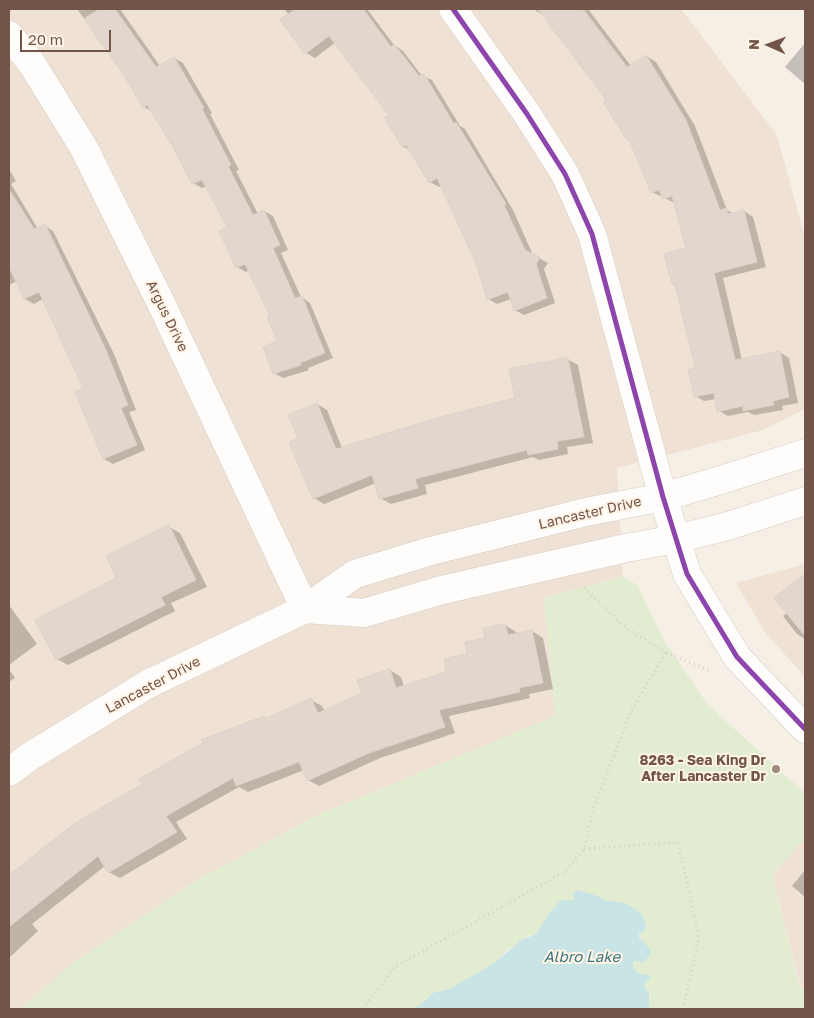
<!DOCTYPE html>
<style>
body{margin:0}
#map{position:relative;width:814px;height:1018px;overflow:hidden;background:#f6efe6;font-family:"Golos Text",sans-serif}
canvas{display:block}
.frame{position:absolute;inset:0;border:10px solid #725548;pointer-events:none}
.north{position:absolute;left:744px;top:20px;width:50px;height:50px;-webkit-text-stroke:4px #fff4e6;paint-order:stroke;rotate:272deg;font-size:14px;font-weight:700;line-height:20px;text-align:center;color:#725548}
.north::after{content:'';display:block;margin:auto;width:18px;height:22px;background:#725548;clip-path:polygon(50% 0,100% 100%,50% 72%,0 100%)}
.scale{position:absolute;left:20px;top:30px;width:91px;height:22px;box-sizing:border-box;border:2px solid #725548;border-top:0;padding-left:6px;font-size:15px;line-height:18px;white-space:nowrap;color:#725548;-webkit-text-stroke:4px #fff4e6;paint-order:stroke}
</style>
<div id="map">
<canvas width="814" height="1018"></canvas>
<div class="frame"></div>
<div class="north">N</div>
<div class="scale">20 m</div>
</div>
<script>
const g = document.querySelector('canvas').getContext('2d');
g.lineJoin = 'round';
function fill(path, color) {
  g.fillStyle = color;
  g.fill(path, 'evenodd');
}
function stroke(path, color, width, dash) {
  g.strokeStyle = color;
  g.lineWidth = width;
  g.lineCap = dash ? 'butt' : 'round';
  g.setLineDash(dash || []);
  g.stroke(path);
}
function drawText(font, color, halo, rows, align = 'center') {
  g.font = font + ' "Golos Text",sans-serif';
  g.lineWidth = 4;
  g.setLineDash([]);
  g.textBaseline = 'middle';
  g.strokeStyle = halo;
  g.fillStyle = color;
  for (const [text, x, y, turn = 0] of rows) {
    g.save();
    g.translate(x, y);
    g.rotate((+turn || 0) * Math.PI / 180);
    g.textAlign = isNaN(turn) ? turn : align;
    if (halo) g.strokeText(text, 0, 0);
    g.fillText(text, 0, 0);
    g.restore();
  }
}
fill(new Path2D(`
 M9,9h672l96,126 28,103v171l-42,21 -146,38 6,108 -79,22 12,118 -238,99 -126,68 -119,80 -52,46h-12z
 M805,564v113l-41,-46 -28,-48z
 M805,838v155l-5,-8 -28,-109z`), '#efe1d3');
fill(new Path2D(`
 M623,576l15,10 27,56 43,63 97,88v45l-33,38 27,109 6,8v16h-155l-1,-4 1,-9 -6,-10 6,-10 -12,-3 -5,-6v-6l7,1 2,-22 -3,-6 6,-4 -20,-27 -20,-3 -10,-5 -9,-1 -6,-4 -5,10h-13l-26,34 -8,2 -21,14 -10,11 -18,11 -28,16 -11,2 -13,7 -6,7 -8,5h-392l52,-46 119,-80 126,-68 237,-99 -11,-118z`), '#e2ecd1');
fill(new Path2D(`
 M577,890l18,5 10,5 20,3 9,5 8,6 4,12 -1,4 -6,4v3l11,12v6l-6,7 -11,-1v6l5,6 13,3 -7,10 5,8v11l1,4h-237l8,-5 12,-11 18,-5 28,-16 18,-11 24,-21 15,-6 12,-19 12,-14 2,-1h13l-2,-5z`), '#c8e4e5');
fill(new Path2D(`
 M77,9h43l40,57 14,-8 9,5 29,50 -2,1 29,56 -3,1 22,43 6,-3 9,5 15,34 -7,3 20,44 9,6 23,55 -25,10 1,2 -26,8 -9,-5 4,-31 -6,-25 -23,-47 -3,2 -9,-5 -8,-40 -22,-41 -5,2 -9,-5 -40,-71 -9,-5 -18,-31z
 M284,9h83l27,36 9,6 19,25 10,4 28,46 5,3 48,81 20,45 15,8 -4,6 11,34 -31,12 -9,-5 -4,-11 -14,5 -9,-5 -11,-37 -36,-77 -2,2 -9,-5 -19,-31 -8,-5 -13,-31 -54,-73 -21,16 -9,-5 -17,-38z
 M533,9h55l43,57 15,-10 10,6 39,64 32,84 7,4 10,-3 9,6 13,50 -43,11 19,82 37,-8 10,6 9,45 -16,3 1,4 -29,5 -6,-3 -20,4 -9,-5 -3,-12 -12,2 -9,-5 1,-27 -19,-83 -4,-2 14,-35 -12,-46 -23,-11 -20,-50 -4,-3 -20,-38 -65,-86z
 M805,43v41l-20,-17z
 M9,169l7,12 -5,3 27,45 7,-3 8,5 61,123 22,56 -7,2 16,38 -32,14 -9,-5 -28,-67 9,-3 -42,-90 -9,5 -9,-5 -8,-18 -8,4z
 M567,359l11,6 15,78 -26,4 1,7 -29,6 -6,-3 -108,28 2,9 -36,10 -11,-6 -4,-15 -52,21 -10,-6 -15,-59 18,-35 10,6 15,38 175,-50z
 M169,527l11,6 27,54 -36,16 4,8 -107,54 -11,-6 60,-81z
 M805,575v64l-8,-5 -14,-18 4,-3 -11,-14z
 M9,605l28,39 -28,21z
 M505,625l11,7v3l16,-4 11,7 10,51 -24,5 1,4 -81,18 6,17 -75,25 -61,28 -11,-6 -4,-10 -56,22 -9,-5 -63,35 11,17 -67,39 -11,-6 -4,-6 -73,58 6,7 -29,27v-81l66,-52 188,-108 4,2 44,-19 11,6 3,6 38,-18 27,-24 11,7 3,10 44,-14 38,-35z
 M9,669l6,9 -6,4z
 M805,870v27l-13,-11z`), '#0003');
const building = new Path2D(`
 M100,9h15l41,58 18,-10 30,51 -2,1 29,56 -3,1 25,49 11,-5 16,35 -7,3 22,50 7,-2 23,57 -25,10 1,2 -28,9 -10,-27 14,-6 -10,-24 3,-1 -25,-52 -9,4 -17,-37 8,-4 -25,-47 -10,4 -15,-29h1l-31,-50 -4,3 -18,-31 -41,-58z
 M296,9h69l-1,1 27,37 3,-3 25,32 5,-2 30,50 2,-2 50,82 -2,1 21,45 15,7 -4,7 11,34 -33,13 -6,-19 -21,8 -11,-37 -39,-85 -8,5 -23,-38 -4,2 -18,-30 5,-2 -60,-79 -24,18 -25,-34z
 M538,9h45l44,58 19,-12 40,65 34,90 7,-2 1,6 16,-4 13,52 -43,11 21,87 45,-9 9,46 -16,4 1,4 -31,6v-5l-26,6 -3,-19 -20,4 -6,-27 7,-2 -20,-84h-3l-8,-30 22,-6 -14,-52 -9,3 -4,-9 -8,3 -22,-54 -2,1 -24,-38 3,-2z
 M9,189l25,40 11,-5 60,124 23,57 -7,3 16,37 -34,14 -28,-67 8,-4 -44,-96 -15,7 -15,-32z
 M568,358l16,79 -27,4 1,8 -30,6 -1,-5 -112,29 3,9 -39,11 -7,-24 -59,24 -24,-57 9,-4 -10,-23 29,-12 19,46 104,-32 75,-19 -6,-29z
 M169,525l27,55 -35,17 4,8 -109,55 -21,-40 81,-42 -10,-22z
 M805,574v62l-31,-38z
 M505,624l3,11 24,-5 11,53 -24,5 1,4 -81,18 6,17 -76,26 -62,28 -8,-19 -63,24 -3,-8 -67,38 11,16 -69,41 -10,-17 -89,71v-52l65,-51 68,-40 -3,-5 64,-36 -2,-3 63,-24 1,3 46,-21 7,15 44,-20 -5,-13 33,-11 6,19 50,-16 -2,-13 23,-5 -2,-12 20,-4 -2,-9z`);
fill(building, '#e2d7ce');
stroke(building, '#ded2c9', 1);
const street = new Path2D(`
 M9,35l23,29 52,84 76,153 145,308
 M305,609l59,4 78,-23 184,-42 50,-9
 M9,772l20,-15 119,-73 157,-75 50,-35 76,-23 155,-39 77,-15 -71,-263 -27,-60 -38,-60 -74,-105`);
const secondary = new Path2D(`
 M805,453l-84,27 -58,17 24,77 50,83 68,72
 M676,539l52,-13 77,-25`);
stroke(street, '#d7ccc5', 29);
stroke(secondary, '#d6cbc3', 29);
stroke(new Path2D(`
 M584,588l43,41 39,23 44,19
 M584,849l94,-7 21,96 -16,71
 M363,1009l31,-42 172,-96 18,-22 9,-40 38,-98 35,-59`), '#d9cfcb', 3, [1, 4]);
stroke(street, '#fefdfb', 28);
stroke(secondary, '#fefdfb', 28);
stroke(new Path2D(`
 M453,9l74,105 38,60 27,60 71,263 24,77 50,83 68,72`), '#8e44ad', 5);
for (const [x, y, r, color] of [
 [776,769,5,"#a08b7f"]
]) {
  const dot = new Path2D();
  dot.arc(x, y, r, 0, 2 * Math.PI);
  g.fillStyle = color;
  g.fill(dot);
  stroke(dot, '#fff4e6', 2);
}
drawText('14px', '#725548', '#fff4e6', [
 ["Argus Drive",167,316,64],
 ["Lancaster Drive",590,513,-13],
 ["Lancaster Drive",153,685,-28]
]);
drawText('bold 14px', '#725548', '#fff4e6', [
 ["8263 - Sea King Dr",766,761],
 ["After Lancaster Dr",766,777]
], 'right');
drawText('italic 15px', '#3f777f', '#fff4e6', [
 ["Albro Lake",582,957]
]);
</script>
